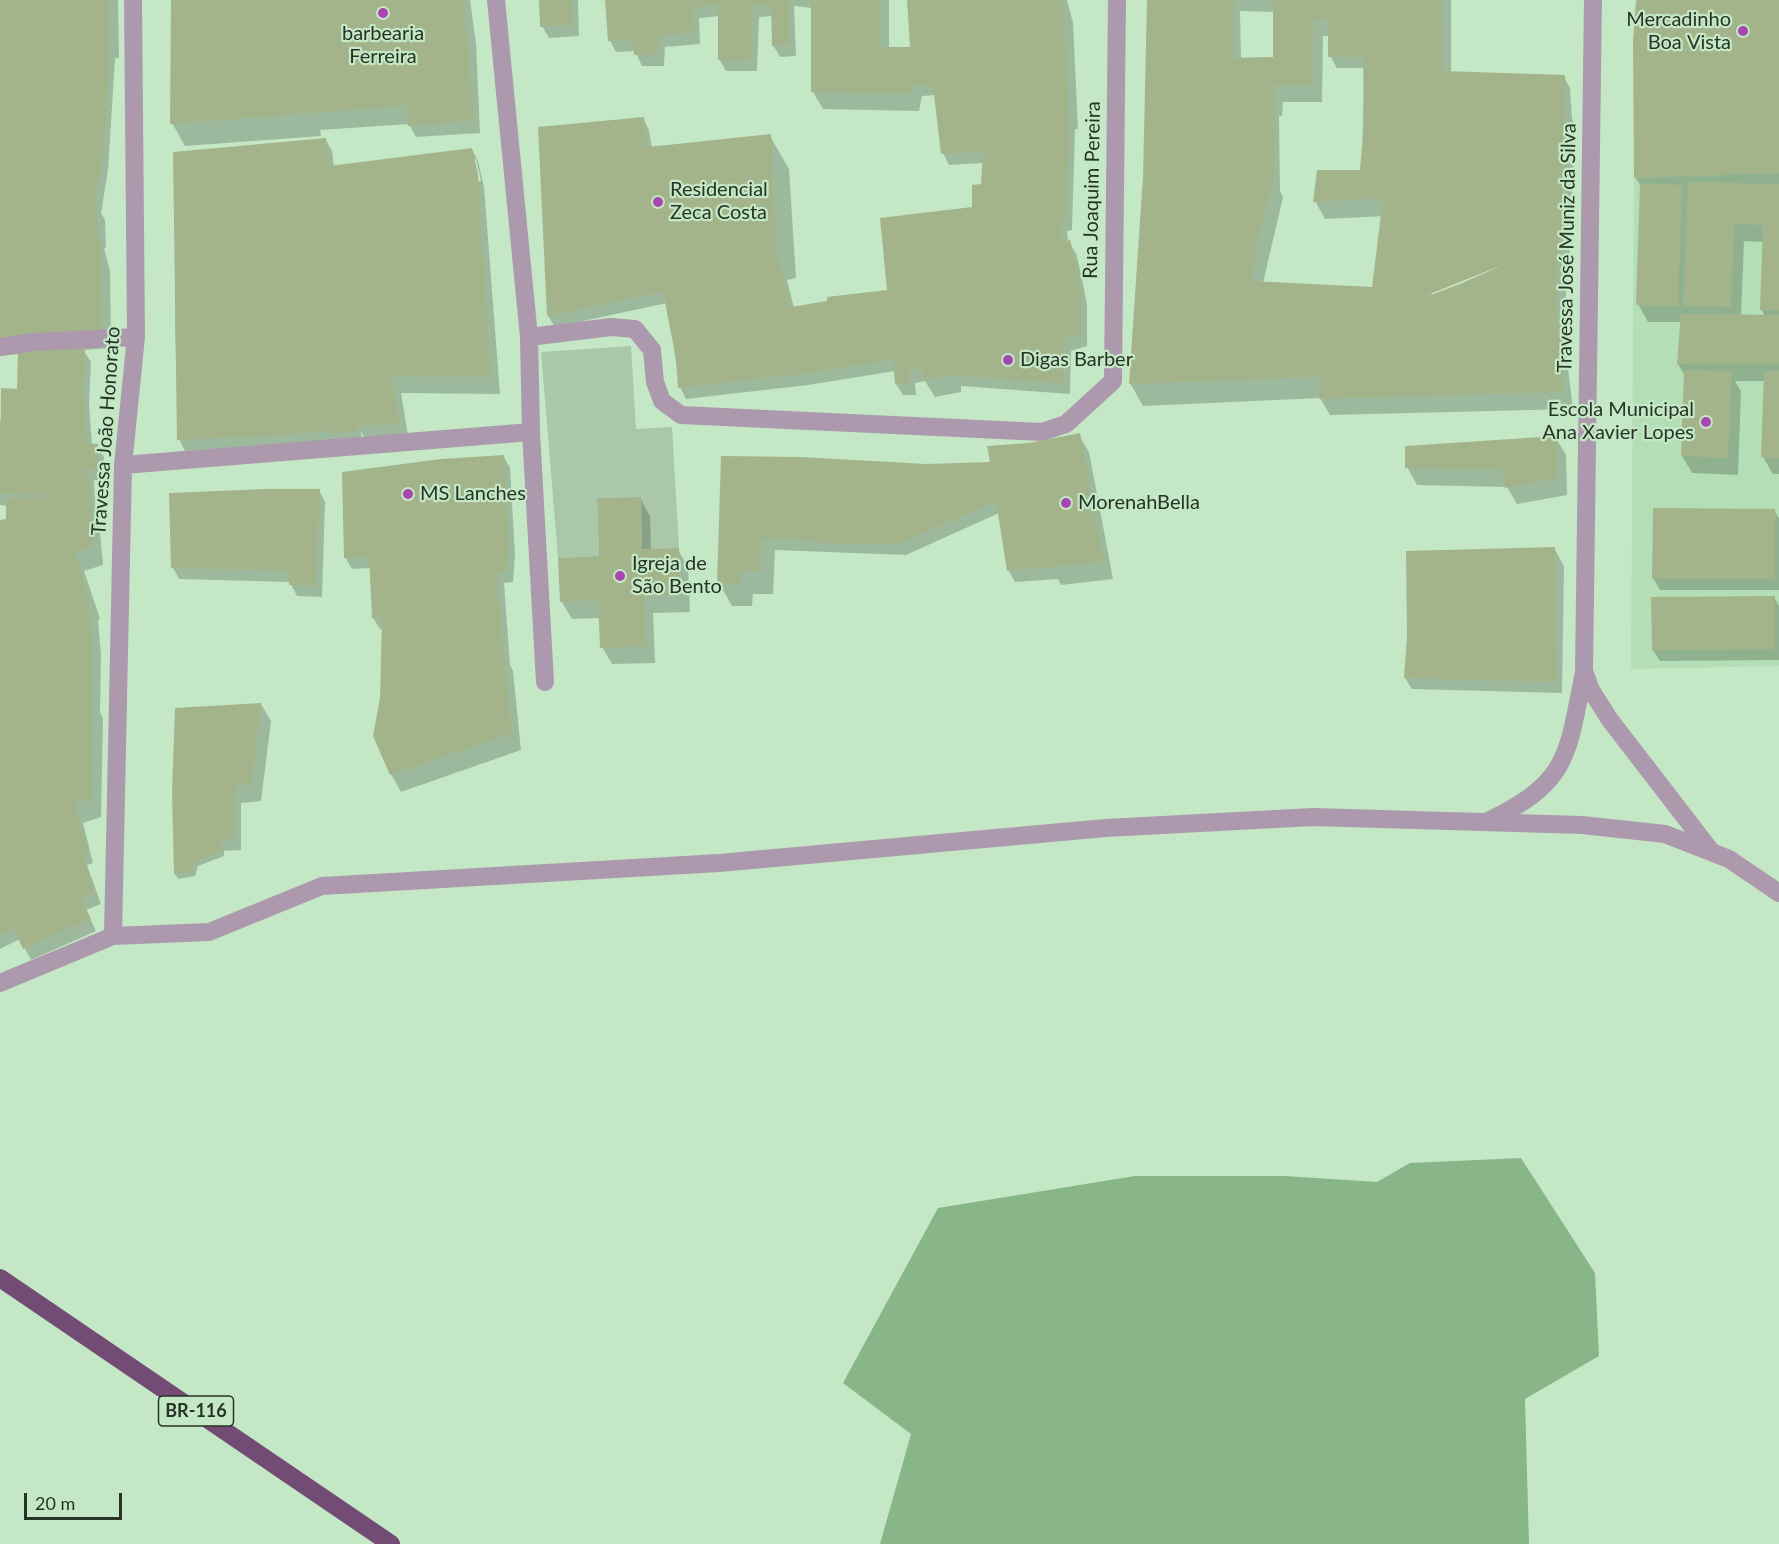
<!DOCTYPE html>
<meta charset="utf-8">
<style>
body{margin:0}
#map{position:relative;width:1779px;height:1544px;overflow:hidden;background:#c4e8c5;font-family:Lato,sans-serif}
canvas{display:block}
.scale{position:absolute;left:24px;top:1493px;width:98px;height:27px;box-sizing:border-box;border:3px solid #263426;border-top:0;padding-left:8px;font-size:18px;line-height:21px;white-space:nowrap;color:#263426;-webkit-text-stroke:4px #c4e8c5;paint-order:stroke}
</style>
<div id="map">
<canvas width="1779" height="1544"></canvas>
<div class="scale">20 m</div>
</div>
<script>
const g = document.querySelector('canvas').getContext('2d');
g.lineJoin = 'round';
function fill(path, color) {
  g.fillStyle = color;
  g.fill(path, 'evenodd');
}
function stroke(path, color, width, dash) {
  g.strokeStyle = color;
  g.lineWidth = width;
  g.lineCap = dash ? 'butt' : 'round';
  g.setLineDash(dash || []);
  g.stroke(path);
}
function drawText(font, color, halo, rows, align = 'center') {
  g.font = font + ' Lato,sans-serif';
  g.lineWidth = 4.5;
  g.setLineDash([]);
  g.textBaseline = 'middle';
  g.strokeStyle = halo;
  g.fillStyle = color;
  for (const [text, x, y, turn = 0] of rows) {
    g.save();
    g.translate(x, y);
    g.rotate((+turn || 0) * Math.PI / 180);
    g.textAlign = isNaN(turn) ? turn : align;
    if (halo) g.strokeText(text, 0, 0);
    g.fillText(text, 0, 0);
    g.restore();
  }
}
fill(new Path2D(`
 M1779,173v493l-148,3 3,-491z`), '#b4deb5');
fill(new Path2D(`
 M631,346l5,83 36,-2 7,121 -37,1 -1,-52 -44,1 2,58 -41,2 -17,-206z`), '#aac7aa');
fill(new Path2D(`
 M1521,1158l74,115 4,83 -74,43 4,145h-649l31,-110 -68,-51 95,-175 197,-32h150l92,6 33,-19z`), '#88b689');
fill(new Path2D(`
 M0,0h118l1,58h-4l-7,112 -7,43 4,7 1,28h-2l6,23 1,77 -28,2 8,12 -2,42 3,41 5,1 7,11 -1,24 -9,-1 2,45 4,6 3,34 -19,6 16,48 -2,1 3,34 -1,58 3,6 -2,99 -18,6 10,40 -6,2 14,39 -15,6 10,21 -65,29 -11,-21 -20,10v-428h9l-2,-15 -7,-1v-85l18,-30 1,-36 -19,2z
 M173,0h297l6,44 4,89 -64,4 -7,-13 -89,6 1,6 -136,10 -13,-23z
 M541,0h37l1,36 -30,2 -7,-12z
 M607,0h282v48l24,7 -5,-55h159l6,23 5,106h-3l-3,101 -5,1 1,11 8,11 6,25 5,27v41l-16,5 -1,43 -109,-8v6l-26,5 -10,-16 -10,2 1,12h-13l-7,-11 -1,-13 -87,14 -122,14 -6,-12 -13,-84 -112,24 -7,-11v-32l95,-166 6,12 3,19 118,-13 19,33 7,109 -9,2 7,28 94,-16 85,-83 10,-24 1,-22 -35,2 -6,-12 -7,-58 -14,1 -3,15 -96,-2 -10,-17 -1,-84 -18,-2 2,50 -16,1 -7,-12v-29l-14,1 -2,54h-31l-7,-12 1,-43 -21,2 1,26 -35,3 -1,19h-22l-7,-15 -19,1 -6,-11z
 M1149,0h302v73l113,4 6,11 2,31 3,6 -4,91h-3l5,24 -6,21 -2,60h-3l11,88 -243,6 -10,-17 -177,8 -13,-23 14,-206zM1240,11l35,1v47h-34zM1323,36h7v20l7,12h27l-2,104 -47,29 10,18 60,-3 -12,72 -110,-5 20,-86 -3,-6 -1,-75h3l1,-14h39zM1498,267l1,2 -67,27 -1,-4z
 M1637,0h142v474h-6l-10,-17 2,-76h-30l6,10 -3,84 -46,-2 -10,-17 3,-80 -7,-12 4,-42h-34l-10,-18 4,-116 -6,-10zM1686,41l36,1v4l-36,-3zM1744,241l20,1 -3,67 4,7h-24z
 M326,140l6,11 2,16 138,-18 6,12 6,26 16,207 -99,-1 8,48 -42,2 -6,-12 1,13 -177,7 -6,-12 -4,-111 2,-145zM473,159h3l5,22 -3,1z
 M1079,435l10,17 24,127 -52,6 -3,-6 -43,3 -6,-11 -10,-58 -93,42 -131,-5 -2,44h-20l-1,12h-20l-13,-23 3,-125 204,7 66,-2 37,-18z
 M1556,438l10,17 1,40 -50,9 -10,-17 -90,-2 -10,-18z
 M504,457l6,11 5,87 -2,27 -9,1 6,82 3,6 8,79 -120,42 -10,-18 -10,-75 3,-70h-4l-7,-11 -2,-50 -19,1 -7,-12z
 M319,490l6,12 -3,95 -25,-1 -7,-14 -111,-3 -6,-11z
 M640,498l10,18 1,35 27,-1 10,17 2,45 -37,1 2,50 -43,1 -10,-17 -2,-29 -28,1 -10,-17 38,-44z
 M1774,510l5,8v72h-119l-7,-12z
 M1554,548l10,18 -2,127 -150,-4 -7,-11z
 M1774,597l5,9v54l-119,1 -7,-11v-51z
 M261,704l10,17 -10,80 -20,2v47l-17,1v5l-26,10 -3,10 -17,3 -3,-5 -1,-32z`), '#0003');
fill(new Path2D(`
 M0,0h109v73l-6,84 -8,44 6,51 1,79 -102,7z
 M171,0h293l10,121 -66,5 -2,-20 -236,18z
 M539,0h33l2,25 -34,2z
 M605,0h184l1,45 -18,1 -1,-41 -18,1 -2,54h-33v-55l-25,2 2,26 -36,3 -1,19h-24l-1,-15 -25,1z
 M811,0h69l-1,47h31l-3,-47h157l6,146 -4,34 1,39 -6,1 2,22 7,-2 7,25 4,28v42l-16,4 -1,45 -112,-9 -28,5 -1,-11 -14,2 1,13h-15l-2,-24 -92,14 -123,14 -2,-29 -13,-67 -116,24 -9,-189 106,-10 4,30 123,-13 5,112 15,61 36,-6v-4l60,-7 -7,-72 92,-11v-22l9,-1 2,-32 -42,2 -8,-68 -20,-1 -4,9 -98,-2z
 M1147,0h87l1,56 -12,2 50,-1v-57h169l1,71 122,4 1,58 -4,66 2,22 -6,22 -2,61 8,88 -245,7 1,-22 -191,7 14,-207zM1314,19h14v38h35l1,66 -4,47h-43l-4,32 70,-4 -11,89 -120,-6 4,-34 18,-69v-93h39zM1512,261l-52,23 -45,17v-1z
 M1636,0h143v173l-145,5 -1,-136zM1674,43h33l33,1v1z
 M326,138l3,28 143,-18 6,26 13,203 -99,-1 8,48 -44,2v6l-26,2v-4l-40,5 -113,5 -4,-288z
 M1688,182l91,2v127l-19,-1 3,-85 -29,-1 -3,83 -48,-1z
 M1640,184l42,1 -4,121 -42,-1z
 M1681,314l98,1v49h-102z
 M85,349l-2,43 4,51 11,1 -1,26 -8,-1 5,78 -19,5 13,44 4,39v164l-17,4 13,48 -6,2 14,39 -15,6 10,21 -68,30 -10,-21 -13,7v-415l6,-1v-21l74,-2 -80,-2 1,-106 16,1 1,-39z
 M1684,370l48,2 -4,86 -47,-2z
 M1764,371h15v87l-18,-1z
 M1080,433l24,129 -97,9 -11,-70 -97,43 -79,-1 -21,-4h-37l-1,32h-21v13l-23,-1 4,-127 80,1 125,7 64,-2 -3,-16 42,-3z
 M1557,436v42l-52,10 -3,-18 -97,-2v-22z
 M504,455l5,87 -2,29h-9v21l14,141 -122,42 -17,-39 7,-38 2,-81 -10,1 -3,-61 -25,1 -2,-86 99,-13z
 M266,489h54l-4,97 -27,-1v-14l-118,-3 -2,-75z
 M641,497l1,52 37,-1 2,47 -37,1 2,50 -46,2 -2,-48 -38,2 -2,-44 41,-2 -2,-58z
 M1653,508l122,1v70h-123z
 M1555,547l1,135 -152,-4 3,-41 -1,-86z
 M1775,596v53l-123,1 -1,-53z
 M261,703l-9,81 -17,3v52h-13v12l-26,10 -3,10 -19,3 -2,-83 3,-83z`), '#a4b48a');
stroke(new Path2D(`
 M496,0l33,337 2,95 14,250
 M1593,0l-9,671 7,19 19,30 101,131
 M529,337l82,-10 24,2 17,21 3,32 7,19 19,14 361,17 24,-8 47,-43 4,-381
 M0,347l32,-5 104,-5
 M123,465l408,-33
 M1486,822c84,-40 81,-66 98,-150
 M113,936l10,-471 13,-128 -3,-337
 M0,983l113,-47 96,-4 113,-46 397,-23 387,-35 207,-11 269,8 83,9 64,25 50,34`), '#ad99ad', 18);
stroke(new Path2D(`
 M0,1278l391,266`), '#734c75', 18);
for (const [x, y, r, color] of [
 [383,13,6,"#a746ae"],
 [1743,31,6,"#a746ae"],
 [658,202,6,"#a746ae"],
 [1008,360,6,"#a746ae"],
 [1706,422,6,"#a746ae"],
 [408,494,6,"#a746ae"],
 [1066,503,6,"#a746ae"],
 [620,576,6,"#a746ae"]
]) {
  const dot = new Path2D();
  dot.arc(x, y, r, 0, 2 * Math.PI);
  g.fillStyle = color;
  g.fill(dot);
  stroke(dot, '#c4e8c5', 2);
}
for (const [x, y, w] of [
 [196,1411,75]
]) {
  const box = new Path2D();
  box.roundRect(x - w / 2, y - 15, w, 30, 4.5);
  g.fillStyle = '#c4e8c5';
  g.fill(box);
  stroke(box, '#263426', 1.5);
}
drawText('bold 18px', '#263426', null, [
 ["BR-116",196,1411]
]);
drawText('20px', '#263426', '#c4e8c5', [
 ["Mercadinho",1731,20,"right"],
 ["Boa Vista",1731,43,"right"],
 ["barbearia",383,34,"center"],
 ["Ferreira",383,57,"center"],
 ["Residencial",670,190],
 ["Zeca Costa",670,213],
 ["Digas Barber",1020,360],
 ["Escola Municipal",1694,410,"right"],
 ["Ana Xavier Lopes",1694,433,"right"],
 ["MS Lanches",420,494],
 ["MorenahBella",1078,503],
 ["Igreja de",632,564],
 ["São Bento",632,587]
], 'left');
drawText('20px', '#263426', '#c4e8c5', [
 ["Rua Joaquim Pereira",1092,190,-89],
 ["Travessa José Muniz da Silva",1567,248,-89],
 ["Travessa João Honorato",106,431,-86]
]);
</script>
